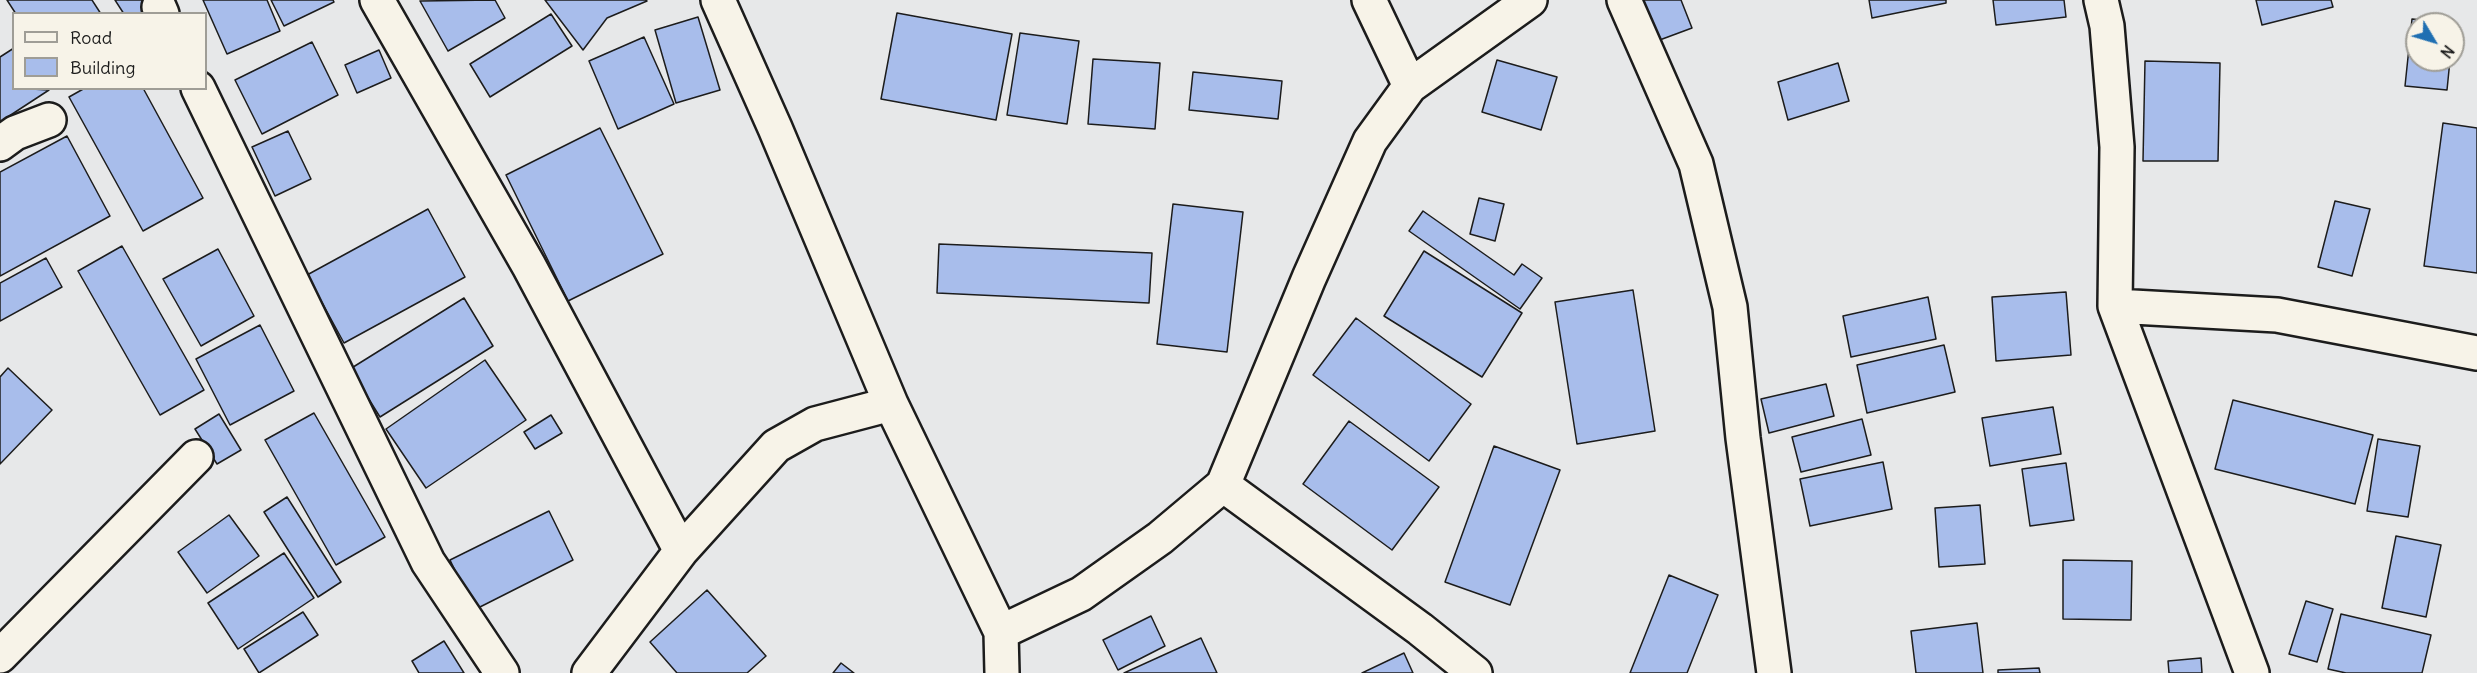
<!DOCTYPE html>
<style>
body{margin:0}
#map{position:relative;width:2477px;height:673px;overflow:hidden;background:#e7e8e9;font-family:Delius,sans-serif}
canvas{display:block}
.legend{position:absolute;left:12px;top:12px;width:195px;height:78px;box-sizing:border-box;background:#f7f3e8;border:2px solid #9f9d96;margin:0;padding:8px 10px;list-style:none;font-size:18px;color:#1c1c1c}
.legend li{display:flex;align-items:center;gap:12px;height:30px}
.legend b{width:30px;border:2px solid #9f9d96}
.north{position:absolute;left:2405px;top:12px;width:60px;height:60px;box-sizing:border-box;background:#f7f3e8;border:2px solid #9f9d96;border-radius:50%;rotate:128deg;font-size:16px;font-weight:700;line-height:24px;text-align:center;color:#1c1c1c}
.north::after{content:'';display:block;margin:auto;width:21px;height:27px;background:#1f6fb2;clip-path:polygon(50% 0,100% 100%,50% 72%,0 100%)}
</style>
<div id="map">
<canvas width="2477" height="673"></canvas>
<ul class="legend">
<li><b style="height:8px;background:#f7f3e8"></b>Road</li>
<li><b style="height:16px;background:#a8bdeb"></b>Building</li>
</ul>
<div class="north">N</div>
</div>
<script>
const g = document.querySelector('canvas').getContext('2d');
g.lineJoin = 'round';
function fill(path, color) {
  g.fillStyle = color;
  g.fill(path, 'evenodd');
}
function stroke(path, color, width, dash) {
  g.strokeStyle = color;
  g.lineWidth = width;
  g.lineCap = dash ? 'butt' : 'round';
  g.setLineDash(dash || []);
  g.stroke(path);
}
const building = new Path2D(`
 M7,0h85l9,14h-85z
 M115,0h45l-20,14h-16z
 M203,0h64l13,31 -53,23z
 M271,0h62l1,2 -50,24z
 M495,0l10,18 -57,33 -28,-50z
 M545,0h101l1,1 -40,17 -24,32z
 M1642,0h39l11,28 -35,13z
 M1869,0h77v3l-74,15z
 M1993,0h71l2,17 -70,8z
 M2256,0h75l2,7 -71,18z
 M897,13l115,21 -16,86 -115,-21z
 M551,14l21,32 -82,51 -20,-33z
 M698,17l22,73 -44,13 -21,-73z
 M2412,19l42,4 -1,10v-9h-36v36h33l-3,30 -42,-4z
 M1020,33l59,8 -12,83 -60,-9z
 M644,37l30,67 -56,25 -29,-68z
 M312,42l26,53 -76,39 -27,-54z
 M14,48v40l35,2 -49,32v-65z
 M379,50l12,28 -34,15 -12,-28z
 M1093,59l67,4 -5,66 -67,-5z
 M1497,60l60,17 -16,53 -59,-18z
 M2145,61l75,2 -2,98h-75z
 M1838,63l11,38 -61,19 -10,-38z
 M1193,72l89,9 -4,38 -89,-9z
 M85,88h58l60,110 -60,33 -74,-134z
 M2443,123l34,5v145l-53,-7z
 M600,128l63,126 -95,47 -62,-126z
 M288,131l23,48 -36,17 -23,-49z
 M67,136l43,80 -110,60v-104z
 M1479,198l25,6 -9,37 -25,-7z
 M2335,201l35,8 -18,67 -34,-9z
 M1173,204l70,8 -16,140 -70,-8z
 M428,209l37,68 -121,66 -37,-68z
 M1423,211l91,64 8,-11 20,14 -22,31 -111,-78z
 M939,244l213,9 -3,50 -212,-10z
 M122,246l82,144 -44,25 -82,-144z
 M218,249l36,67 -53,30 -38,-67z
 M1424,251l98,62 -40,64 -98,-61z
 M46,258l16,29 -62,34v-38z
 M1633,290l22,141 -78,13 -22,-142z
 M2066,292l5,63 -75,6 -4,-64z
 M1928,297l8,42 -85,18 -8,-41z
 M464,298l29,48 -113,71 -30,-48z
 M1356,318l115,86 -42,57 -116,-86z
 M260,325l34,66 -64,34 -34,-66z
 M1944,345l11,47 -88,21 -10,-48z
 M485,360l41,60 -100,68 -40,-59z
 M8,368l44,42 -52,54v-87z
 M1826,384l8,32 -65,17 -8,-34z
 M2233,400l140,35 -18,69 -140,-35z
 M2053,407l8,47 -71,12 -8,-48z
 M314,413l71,124 -49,28 -71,-125z
 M219,414l22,36 -24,14 -22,-35z
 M551,415l11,18 -27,16 -11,-17z
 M1862,419l9,36 -70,17 -9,-35z
 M1349,421l90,66 -47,63 -89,-66z
 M2378,439l42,7 -12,71 -41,-6z
 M1494,446l66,24 -50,135 -65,-23z
 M1883,462l9,47 -82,17 -10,-47z
 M2066,463l8,57 -44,6 -8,-57z
 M287,497l54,85 -23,15 -54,-85z
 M1980,505l5,59 -46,3 -4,-59z
 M549,511l24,49 -99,50 -24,-50z
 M229,515l30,41 -52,37 -29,-41z
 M2396,536l45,9 -15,72 -44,-9z
 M284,553l30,45 -76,51 -30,-46z
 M2063,560l69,1 -1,59 -68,-1z
 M1669,575l49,20 -31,78h-57z
 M707,590l59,66 -19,17h-70l-27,-31z
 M2306,601l27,8 -16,53 -28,-8z
 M303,612l15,23 -59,38 -15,-24z
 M2341,614l90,21 -9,38h-76l-18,-4z
 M1151,616l14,30 -47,24 -15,-30z
 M1977,623l6,50h-67l-5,-42z
 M1201,638l16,35h-93z
 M444,641l20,32h-45l-7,-12z
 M1404,653l9,20h-51z
 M2201,658l1,15h-33l-1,-12z
 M841,663l13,10h-21z
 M2039,668l1,5h-42v-3z`);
fill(building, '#a8bdeb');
stroke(building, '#1c1c1c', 1.5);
const minor = new Path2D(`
 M377,0l152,266 152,285
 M718,0l57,128 116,276 110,228 1,41
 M1369,0l41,86
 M1624,0l72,164 34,143 13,131 31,235
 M2101,0l6,26 10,121 -2,159 137,367
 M159,7l3,7
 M198,88l230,474 74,111
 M0,144l15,-11 34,-13
 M2115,306l162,9 200,38
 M1223,485l197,144 55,44
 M1001,632l80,-38 79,-56 63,-53 86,-207 61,-137 40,-55 120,-86
 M0,656l196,-199
 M589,673l92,-122 95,-105 39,-22 76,-20`);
stroke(minor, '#1c1c1c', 38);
stroke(minor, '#f7f3e8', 33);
</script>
